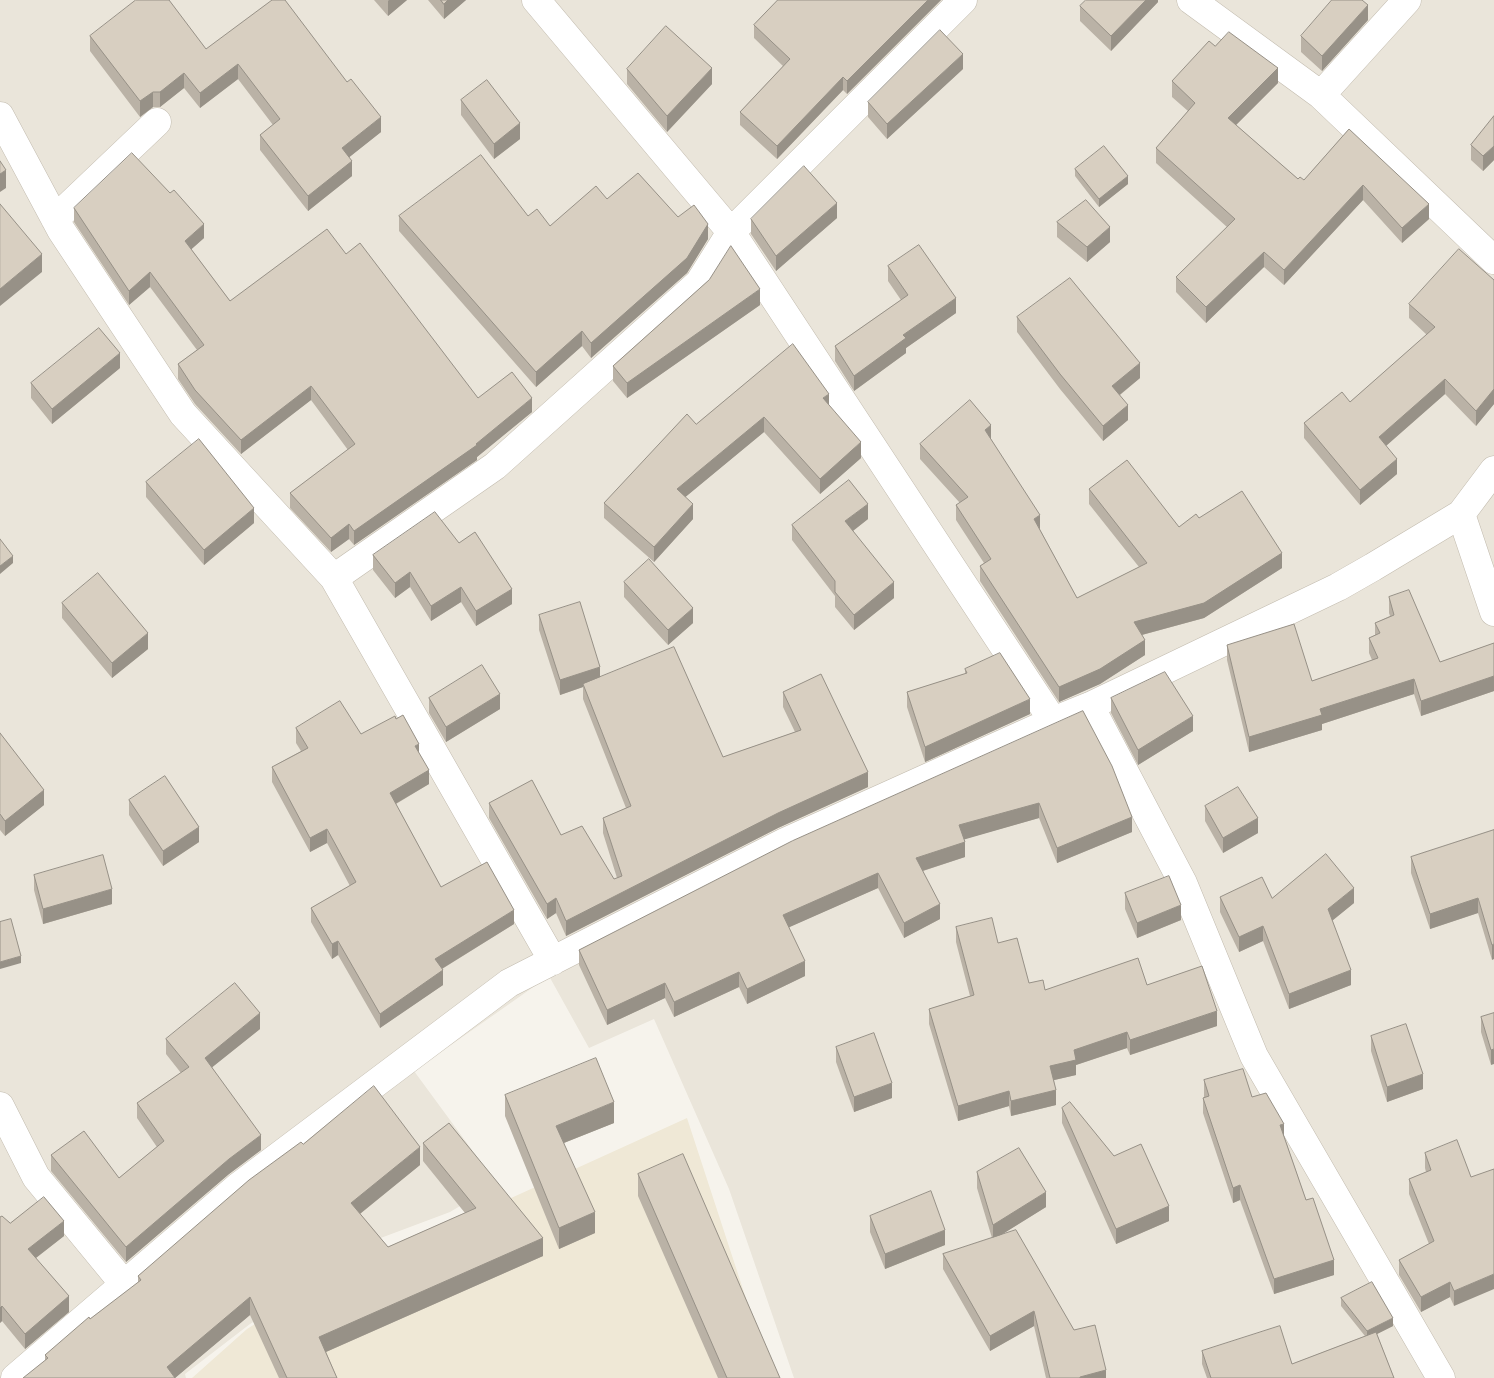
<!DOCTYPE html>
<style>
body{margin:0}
canvas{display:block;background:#f6f3ec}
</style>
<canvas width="1494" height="1378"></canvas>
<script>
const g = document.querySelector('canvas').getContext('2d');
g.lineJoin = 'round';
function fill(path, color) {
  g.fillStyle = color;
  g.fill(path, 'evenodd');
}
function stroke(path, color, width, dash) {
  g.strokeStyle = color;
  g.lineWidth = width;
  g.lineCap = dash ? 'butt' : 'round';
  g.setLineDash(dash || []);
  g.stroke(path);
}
fill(new Path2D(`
 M0,0h1494v1378h-700l-65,-189 -75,-170 -65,29 -40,-72 -135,95 83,113 -47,28 -72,27 -128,85 -65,50 1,4h-186z`), '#eae5da');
fill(new Path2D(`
 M687,1118l85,260h-580l55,-49 27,-17 92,-48z`), '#efe8d6');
const minor = new Path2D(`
 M536,0l195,232 322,489
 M1191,0l130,95 173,165
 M1321,95l86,-95
 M0,116l61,114 122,184 151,164
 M55,219l102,-97
 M1461,514l33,98
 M1090,706l93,177 71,173 187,322
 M553,961l-219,-383 161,-112 204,-183 32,-51 232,-232
 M0,1106l36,71 88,107
 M15,1378l224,-192 270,-203 276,-141 268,-121 37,-15 248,-119 35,-20 88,-53 33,-44`);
stroke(minor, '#c2bbae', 29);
stroke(minor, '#fff', 28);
fill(new Path2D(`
 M374,0h33l-19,16z
 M428,0h38l-22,19z
 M778,0h163l-94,94 -4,-4 -66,69 -37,-34v-13l43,-46 -29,-28v-13z
 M1158,0v2l-47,49 -31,-30v-15z
 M1368,20l-46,51 -21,-19v-16z
 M90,36l116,13 175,83 -32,25 3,19 -44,35 -48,-61v-15l13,-10 -35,-46 -38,29 -16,-20 -24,19h-7l-13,10 -50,-66z
 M1215,46l63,37 -42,42 62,54 6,1 45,-51 80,90 -27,24 -39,-43 -79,85 -20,-18 -58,56 -30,-31v-15l51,-50 -71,-64v-15l32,-37 -16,-14v-16z
 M627,69l85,15 -45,48 -40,-48z
 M963,69l-76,70 -19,-22v-15z
 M461,100l59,39 -26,20 -33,-44z
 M1494,116v44l-11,11 -12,-11v-15z
 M1075,169l53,15 -29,23 -24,-31z
 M607,199l71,18 30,22 -21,34 -96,85 -9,-12 -46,41 -137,-156v-15h129l22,10z
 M74,208l130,30 -13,11 39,52 116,-47 132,144 54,14 -55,45v3l-123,85 -5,-6 -18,13 -41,-44v-15l58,-43 -37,-50 -70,54 -46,-50 -17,-25v-15l19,-14 -47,-63 -21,18 -55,-83z
 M837,218l-61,53 -25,-37v-15z
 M1057,222l53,20 -23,20 -30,-25z
 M888,266l68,47 -50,35v5l-52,38 -19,-30v-15l66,-46 -13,-19z
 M709,280l51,25 -133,93 -14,-17v-15z
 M1494,280v124l-18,22 -31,-32 -59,52 11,28 -37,31 -56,-67v-15l46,-21 77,-67 -18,-17v-14z
 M1017,317l123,61 -20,17 8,25 -25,21 -43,-52 -43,-57z
 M120,368l-68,56 -21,-26v-15z
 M829,405l32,53 -41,36 -56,-62 -79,65 8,22 -39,43 -50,-44v-15l92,-79z
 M991,439l86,159 62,-31 -50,-63v-15l90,38 20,-9 83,50 -78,50 -62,17 3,20 -45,29 -41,18 -79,-121v-15l4,-3 -28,-43v-15l4,-2 -40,-44v-15z
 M146,482l108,41 -50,42 -58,-68z
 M868,519l-15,12 41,67 -40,32 -19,-23v-11l-43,-56v-15z
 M459,543l53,61 -36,22 -15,-24 -30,19 -21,-34 -15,11 -22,-28v-15z
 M624,582l69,41 -25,22 -44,-48z
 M1389,597l51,65 54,-19v48l-73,25 -7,-22 -92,30v6l-73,22 -22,-92v-15l85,36 60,-21 -3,-7v-15l6,-3v-12l15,-7 -1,-3z
 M62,603l86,46 -36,29 -50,-60z
 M539,615l61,62 123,80 72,-25 -12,-25v-15l85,95 -90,41 -212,108 -10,-23 -9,6 -58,-101v-15l72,32 53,44 3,-1 -14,-45v-15l23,-10 -43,-109v-12l-23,8 -21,-65z
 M965,669l65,45 -105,48 -18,-55v-15l58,-18z
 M429,698l71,11 -54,33 -17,-29z
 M1111,698l82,33 -55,34 -27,-52z
 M1083,711l49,121 -75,31 -18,-45 -75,21 1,18 -42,14 17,48 -36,19 -26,-50 -89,39 16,49 -58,28 -8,-17 -65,30 -9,-19 -58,27 -28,-60v-15z
 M296,728l65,6 58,19 10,31 -33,20 45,83 73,37 -72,45 1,16 -63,43 -42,-73 -6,4 -21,-37v-14l39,-22 -23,-43 -17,9 -38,-70v-15l29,-16 -5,-8z
 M0,733l44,72 -39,31 -5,-6z
 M129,800l70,42 -36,24 -34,-51z
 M1205,806l53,27 -35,20 -18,-32z
 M1494,830l-2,130 -14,-47 -48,16 -19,-56v-16z
 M34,875l78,29 -69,20 -9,-34z
 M1125,893l56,27 -44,18 -12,-29z
 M1220,897l52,1 82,5 -22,18 19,64 -62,24 -26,-68 -24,11 -19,-40z
 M956,927l42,16 31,40 16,7 102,-5 70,41 -87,29 -3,-7 -51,17v10l-22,5 2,25 -45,11 -2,-10 -51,15 -29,-97v-15l41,-13 -14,-54z
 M1494,1013l-3,52 -10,-33v-15z
 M260,1029l-48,38 49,83 -32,24 -103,88 -75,-91v-16l68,23 38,-31 -20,-29v-15l44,-30 -15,-19v-15z
 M1371,1036l52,53 -36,13 -16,-51z
 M836,1047l56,51 -38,14 -18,-50z
 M1204,1080l48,17 32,39 22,64 28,75 -60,19 -34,-94 -7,3 -30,-90v-15l1,-1z
 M505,1095l109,28 -50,20 31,90 -36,16 -54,-133z
 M1062,1108l52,48 55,65 -53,23 -54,-121z
 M423,1143l120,113 -217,96 11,26h-58l-29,-63 -75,63 -130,-17v-6l45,-36 48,-36v-7l165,-132 117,21 -60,49 28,33 77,-34 -42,-52z
 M1425,1153l46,24 -17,129 -4,-9 -29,15 -22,-37v-15l30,-16 -20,-50v-15l17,-7 -1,-4z
 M977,1172l69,35 -47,29 75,94 32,48h-60l-12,-52 -44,25 -47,-82v-15l49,-16 -15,-50z
 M638,1174l142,204h-62l-80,-182z
 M870,1216l75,29 -60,24 -15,-37z
 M10,1223l54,13 -28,22 33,54 -44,37 -23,-28 -2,2z
 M1341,1298l52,28 -16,8 17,44h-187l-5,-14v-13l90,13 73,-28 -24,-30z`), '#bab2a6');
fill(new Path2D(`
 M389,0h18l-19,16v-15z
 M448,0h18l-22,19v-15z
 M928,0h13l-94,94v-13z
 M1146,0h12v2l-47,49v-15z
 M1368,5v15l-46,51v-15z
 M963,54v15l-76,70v-15z
 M238,64v15l-38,29v-15z
 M712,68v16l-45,48v-16z
 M1278,68v15l-50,50v-15z
 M184,73v15l-24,19v-15z
 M843,77v13l-66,69v-13z
 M153,92v15l-13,10v-16z
 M381,117v15l-39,31v-15z
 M520,123v16l-26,20v-15z
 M1494,146v14l-11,11v-15z
 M352,161v15l-44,35v-15z
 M6,170v18l-6,4v-18z
 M1128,176v8l-29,23v-8z
 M1363,185v15l-79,85v-15z
 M837,203v15l-61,53v-15z
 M1429,204v15l-27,24v-15z
 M204,224v14l-19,17v-14z
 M708,224v15l-21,34 -96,85v-15z
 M1110,227v15l-23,20v-15z
 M1264,252v15l-58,56v-16z
 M42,254v18l-42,34v-17z
 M150,272v15l-21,18v-14z
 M760,289v16l-133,93v-15z
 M956,298v15l-50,35v5l-52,38v-15l49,-41z
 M582,331v15l-46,41v-15z
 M120,353v15l-68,56v-15z
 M1140,363v15l-28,23v-15z
 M1445,379v15l-66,58v-15z
 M311,386v14l-70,54v-14z
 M1494,389v15l-18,22v-15z
 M829,394v15l-6,-11z
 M532,398v14l-55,45v3l-123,85v-14l122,-87z
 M1128,405v15l-25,21v-15z
 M764,417v15l-87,72v-15z
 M991,425v15l-6,-10z
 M861,442v16l-41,36v-15z
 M1397,459v15l-37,31v-15z
 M693,504v15l-39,43v-15z
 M868,504v15l-23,18v-16z
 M254,508v15l-50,42v-15z
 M1040,515v15l-6,-11z
 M349,524v15l-18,13v-14z
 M1282,553v15l-78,50 -70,19v-15z
 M13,556v7l-13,11v-8z
 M410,572v15l-15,11v-15z
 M894,582v16l-40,32v-15z
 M461,587v15l-30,19v-15z
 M512,589v15l-36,22v-15z
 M693,608v15l-25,22v-15z
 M148,633v16l-36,29v-15z
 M1145,640v15l-45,29 -41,18v-15z
 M600,667v15l-17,2v3l-23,8v-15z
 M1494,676v15l-73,25v-15z
 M1414,679v15l-92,30v6l-73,22v-15l71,-28z
 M500,694v15l-54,33v-15z
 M1030,699v15l-105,48v-15z
 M1193,716v15l-55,34v-15z
 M419,744v14l-4,-12z
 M429,770v14l-39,23v-14z
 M868,772v15l-90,41 -212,108v-15l212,-108z
 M44,790v15l-39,31v-15z
 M1039,803v15l-80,23v-16z
 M1132,817v15l-75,31v-15z
 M1258,818v15l-35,20v-15z
 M199,827v15l-36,24v-15z
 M327,829v14l-17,9v-14z
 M965,842v15l-49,16v-15z
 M878,873v15l-95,42v-15z
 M1354,888v15l-26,21v-15z
 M112,889v15l-69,20v-15z
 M556,898v15l-9,6v-15z
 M1478,898v15l-48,16v-15z
 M940,904v15l-36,19v-15z
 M1181,905v15l-44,18v-15z
 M514,910v14l-79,49v-14z
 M1263,926v15l-24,11v-15z
 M338,941v14l-6,4v-15z
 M1494,944v15l-2,1v-15z
 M21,956v7l-21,6v-7z
 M805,961v15l-58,28v-15z
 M443,970v15l-63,43v-14z
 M1351,970v15l-62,24v-15z
 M739,972v15l-65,30v-15z
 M665,983v15l-58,27v-15z
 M1217,1011v15l-87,29v-15z
 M260,1013v16l-55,44v-15z
 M1127,1032v16l-51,17v10l-26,6v-15l24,-16z
 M1494,1049v15l-3,1v-15z
 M1423,1074v15l-36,13v-15z
 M892,1083v15l-38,14v-15z
 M1056,1090v15l-45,11v-15z
 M1009,1091v15l-51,15v-15z
 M614,1102v21l-58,23v-20z
 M1284,1124v15l-4,-14z
 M261,1135v15l-32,24 -103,88v-15l103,-88z
 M420,1147v18l-69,56v-18z
 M1240,1185v15l-7,3v-15z
 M1046,1192v15l-53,33v-15z
 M1169,1206v15l-53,23v-15z
 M595,1212v21l-36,16v-21z
 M64,1221v15l-36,28v-15z
 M945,1230v15l-60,24v-15z
 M543,1238v18l-224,99v-18z
 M1334,1260v15l-60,19v-15z
 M1494,1274v15l-40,17v-15z
 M1450,1282v15l-29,15v-15z
 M69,1296v16l-44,37v-15z
 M250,1297v18l-75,63 -8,-11z
 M2,1306v15l-2,2v-15z
 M1034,1311v15l-44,25v-15z
 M1393,1318v8l-26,13v-8z
 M1106,1370v8h-26v-1z`), '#979187');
const building = new Path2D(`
 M136,0h33l37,49 66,-49h13l62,82 4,-3 30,38 -39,31 10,13 -44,35 -48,-61 20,-16 -42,-55 -38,29 -16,-20 -24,19h-7l-13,9 -50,-65z
 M441,0h7l-4,4z
 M778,0h150l-81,81 -4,-4 -66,69 -37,-34 50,-53 -36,-34z
 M1086,0h60l-35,36 -31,-30z
 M1332,0h30l6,5 -46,51 -21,-20z
 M666,26l46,42 -45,48 -40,-47z
 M940,30l23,24 -76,70 -19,-22z
 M1229,32l49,36 -50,50 70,61 2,-2 4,3 45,-51 80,75 -27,24 -39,-43 -79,85 -20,-18 -58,55 -30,-30 59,-58 -79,-71 39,-45 -23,-22 37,-40 6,5z
 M487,80l33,43 -26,21 -33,-44z
 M1494,116v30l-11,10 -12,-11z
 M1104,146l24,30 -29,23 -24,-30z
 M132,153l38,40 4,-3 30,34 -19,17 45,60 97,-72 19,25 14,-11 118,155 34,-26 20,26 -56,46 1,1 -123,86 -5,-7 -18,14 -41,-45 65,-49 -44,-58 -70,54 -46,-50 -17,-26 26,-19 -54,-73 -21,19 -55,-83z
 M481,155l47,61 9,-7 13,17 46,-40 11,13 31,-26 40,44 16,-12 14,19 -21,34 -96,85 -9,-12 -46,41 -137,-156z
 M0,161l6,9 -6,4z
 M804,166l33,37 -61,53 -25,-37z
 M1086,200l24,27 -23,20 -30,-25z
 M0,204l42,50 -42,35z
 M919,245l37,53 -53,37 3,3 -52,38 -19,-30 73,-51 -20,-29z
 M731,246l29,43 -133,94 -14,-17 96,-86z
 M1459,249l35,31v109l-18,22 -31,-32 -66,58 18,22 -37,31 -56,-67 38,-31 8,10 85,-75 -26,-23z
 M1070,278l70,85 -28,23 16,19 -25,21 -43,-52 -43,-57z
 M99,328l21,25 -68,56 -21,-26z
 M793,344l36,50 -6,4 38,44 -41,37 -56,-62 -87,72 16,15 -39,43 -50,-44 83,-89 9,10z
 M970,400l21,25 -6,5 55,85 -6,4 43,79 70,-35 -58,-74 38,-29 52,67 17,-13 3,4 43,-27 40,62 -78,50 -70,19 11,18 -45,29 -41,18 -79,-121 11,-7 -35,-54 12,-8 -48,-53z
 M199,439l55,69 -50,42 -58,-68z
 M849,480l19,24 -23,17 49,61 -40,33 -19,-23v-11l-43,-56z
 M435,512l24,31 16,-11 37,57 -36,22 -15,-24 -30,19 -21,-34 -15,11 -22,-28z
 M0,539l13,17 -13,10z
 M649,559l44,49 -25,22 -44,-48z
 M98,573l50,60 -36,30 -50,-60z
 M1409,590l31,72 54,-19v33l-73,25 -7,-22 -94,30 2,6 -73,22 -22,-92 67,-21 18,57 66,-23 -9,-20 11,-5 -5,-10 19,-8 -5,-18z
 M580,602l20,65 -40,13 -21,-65z
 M674,647l49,110 78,-27 -18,-38 38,-18 47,98 -90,41 -212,108 -10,-23 -9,6 -58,-101 43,-23 29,55 21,-9 32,53 8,-3 -19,-58 28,-12 -48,-122z
 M1000,653l30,46 -105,48 -18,-55 60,-19 -2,-4z
 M482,665l18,29 -54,33 -17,-29z
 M1165,672l28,44 -55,34 -27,-52z
 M340,701l21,33 34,-18 1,3 7,-4 16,29 -4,2 14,24 -39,23 51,94 46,-25 27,48 -79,49 8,11 -63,44 -42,-73 -6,3 -21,-36 45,-26 -29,-53 -17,9 -38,-71 36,-19 -12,-20z
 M1083,711l29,55 20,51 -75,31 -18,-45 -80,22 6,17 -49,16 24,46 -36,19 -26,-50 -95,42 22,46 -58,28 -8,-17 -65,30 -9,-19 -58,27 -28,-60 213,-109z
 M0,733l44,57 -39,31 -5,-7z
 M165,776l34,51 -36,24 -34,-51z
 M1238,787l20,31 -35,20 -18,-32z
 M1494,830v114l-2,1 -14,-47 -48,16 -19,-57z
 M1326,854l28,34 -26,21 23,61 -62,24 -26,-68 -24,11 -19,-40 42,-20 10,21z
 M103,855l9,34 -69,20 -9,-34z
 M1169,876l12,29 -44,18 -12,-30z
 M992,918l6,25 19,-5 12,45 14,-3 2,10 93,-32 9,27 55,-19 15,45 -87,29 -3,-8 -53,18 2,10 -26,6 6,24 -45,11 -2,-10 -51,15 -29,-97 45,-14 -18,-68z
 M11,919l10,37 -21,6v-40z
 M235,983l25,30 -55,45 56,77 -32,24 -103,88 -75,-92 33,-24 35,47 45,-37 -27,-38 52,-36 -23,-28z
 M1494,1013v36l-3,1 -10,-33z
 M1406,1024l17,50 -36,13 -16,-51z
 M874,1033l18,50 -38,14 -18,-50z
 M596,1058l18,44 -58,24 39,86 -36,16 -54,-133z
 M1243,1069l9,28 14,-4 18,31 -4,1 26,75 7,-2 21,62 -60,19 -34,-94 -7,3 -30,-90 6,-2 -5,-16z
 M374,1086l46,61 -69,56 37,44 88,-39 -53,-65 26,-20 94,115 -224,99 18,41h-50l-37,-81 -83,70 8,11h-152l25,-20 -3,-3 44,-38 1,2 51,-39 -3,-4 111,-96 52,-38 2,2z
 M1070,1102l44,54 27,-12 28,62 -53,23 -54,-121z
 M1457,1140l14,37 23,-8v105l-40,17 -4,-9 -29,15 -22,-37 35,-19 -25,-62 22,-9 -6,-17z
 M1019,1148l27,44 -53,33 -16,-53z
 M683,1154l97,224h-53l-89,-204z
 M931,1191l14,39 -60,24 -15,-38z
 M44,1197l20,24 -36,28 41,47 -44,38 -23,-28 -2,2v-91l2,-1 8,7z
 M1016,1230l58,100 21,-5 11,45 -26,7v1h-30l-16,-67 -44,25 -47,-82z
 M1372,1282l21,36 -26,13 -26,-33z
 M1280,1326l12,38 84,-32 18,46h-183l-9,-27z`);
fill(building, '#d8cfc1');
stroke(building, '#979187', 1);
</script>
